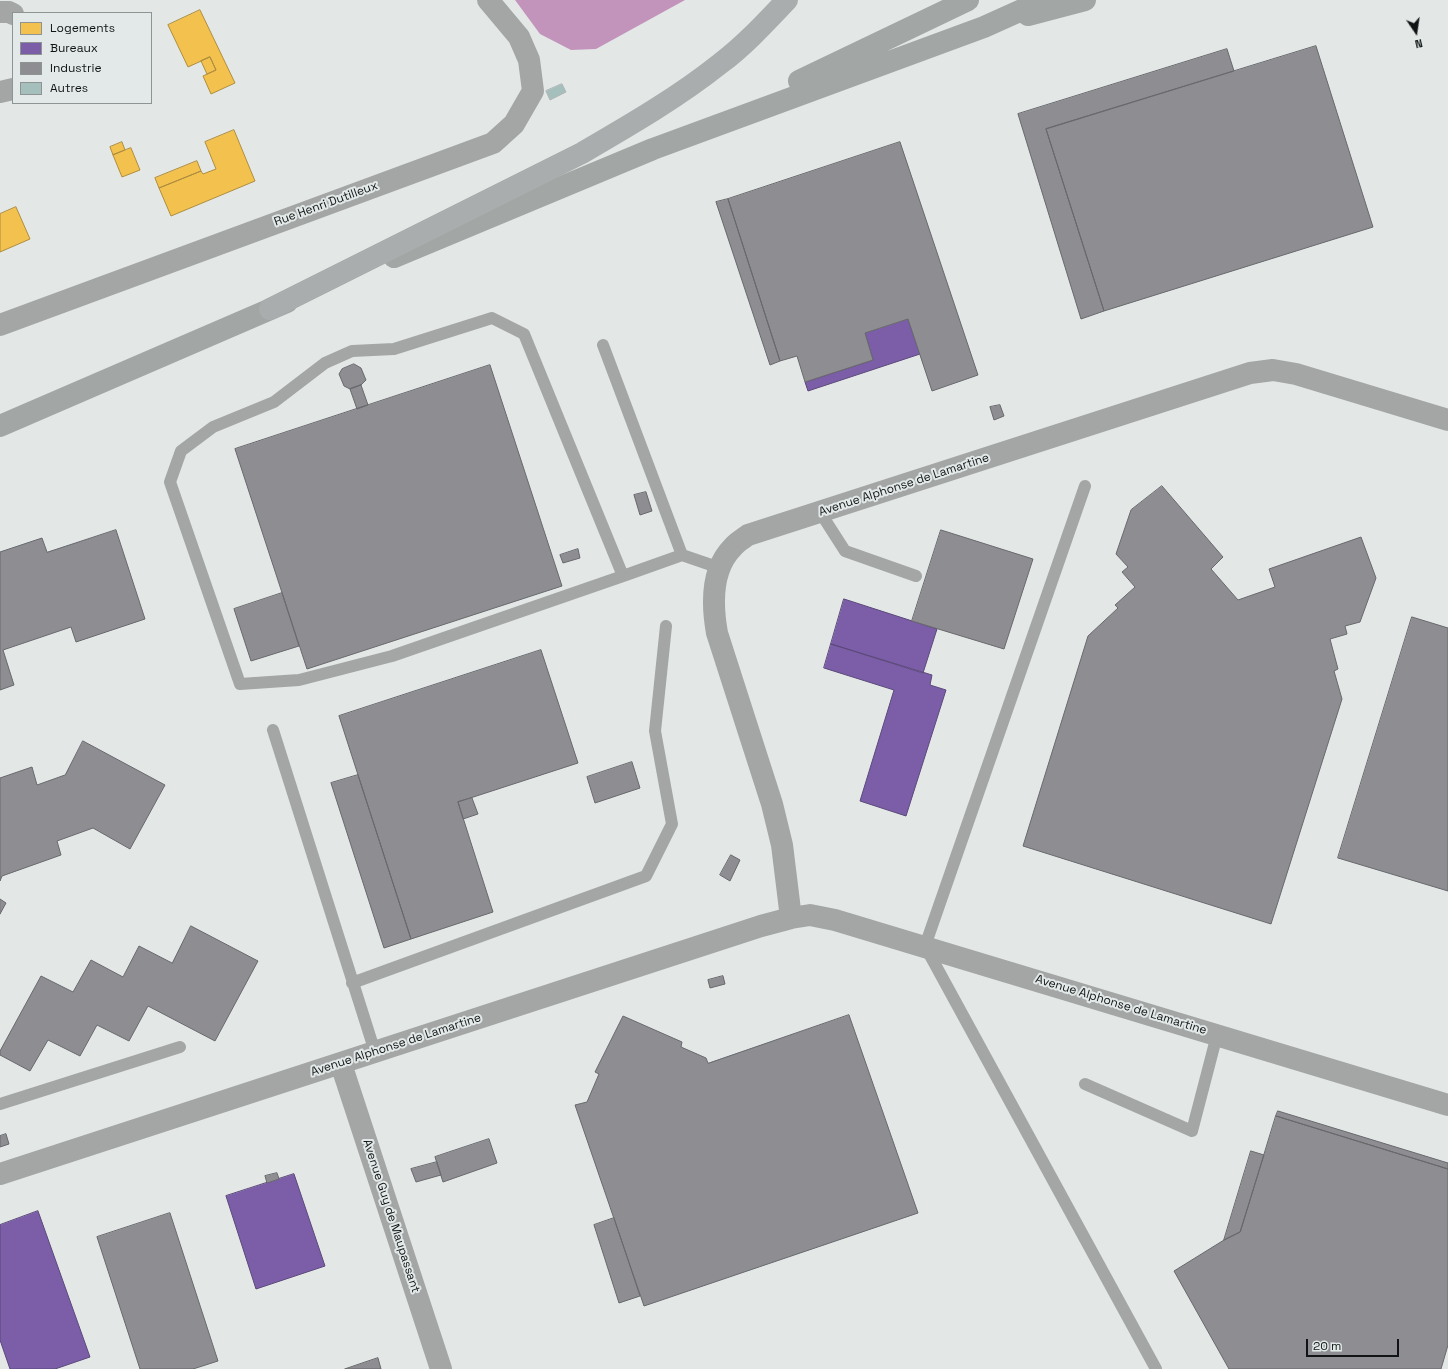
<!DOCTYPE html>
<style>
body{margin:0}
#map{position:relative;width:1448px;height:1369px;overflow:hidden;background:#e3e8e7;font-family:"Space Grotesk",sans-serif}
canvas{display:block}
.legend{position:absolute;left:12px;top:12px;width:140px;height:92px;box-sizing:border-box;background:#e2e9e8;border:1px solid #8e9493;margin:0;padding:5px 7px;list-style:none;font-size:12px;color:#111414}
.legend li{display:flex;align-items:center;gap:8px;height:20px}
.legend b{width:20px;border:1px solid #8e9493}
.north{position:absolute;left:1396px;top:12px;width:40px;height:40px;-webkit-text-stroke:3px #e2e9e8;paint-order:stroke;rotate:167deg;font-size:11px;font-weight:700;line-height:16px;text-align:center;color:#111414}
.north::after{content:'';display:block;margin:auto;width:14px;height:18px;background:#111414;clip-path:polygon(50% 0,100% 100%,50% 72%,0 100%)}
.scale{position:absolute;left:1306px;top:1339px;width:93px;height:18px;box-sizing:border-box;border:2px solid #111414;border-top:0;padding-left:5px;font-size:12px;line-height:14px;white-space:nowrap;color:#111414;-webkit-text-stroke:3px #e2e9e8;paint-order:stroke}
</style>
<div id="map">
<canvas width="1448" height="1369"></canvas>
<ul class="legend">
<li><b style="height:11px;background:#f2c14e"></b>Logements</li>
<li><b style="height:11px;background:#7b5ea7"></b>Bureaux</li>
<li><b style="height:11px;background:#8d8d92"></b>Industrie</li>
<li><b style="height:11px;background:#a4bfbc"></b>Autres</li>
</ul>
<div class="north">N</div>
<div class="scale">20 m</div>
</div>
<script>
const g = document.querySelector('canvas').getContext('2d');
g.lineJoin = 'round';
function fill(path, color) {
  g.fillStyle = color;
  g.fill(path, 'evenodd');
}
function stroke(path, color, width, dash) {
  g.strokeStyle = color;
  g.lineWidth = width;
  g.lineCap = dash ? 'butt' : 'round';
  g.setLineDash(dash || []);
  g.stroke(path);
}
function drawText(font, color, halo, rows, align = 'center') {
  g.font = font + ' "Space Grotesk",sans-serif';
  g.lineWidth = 4;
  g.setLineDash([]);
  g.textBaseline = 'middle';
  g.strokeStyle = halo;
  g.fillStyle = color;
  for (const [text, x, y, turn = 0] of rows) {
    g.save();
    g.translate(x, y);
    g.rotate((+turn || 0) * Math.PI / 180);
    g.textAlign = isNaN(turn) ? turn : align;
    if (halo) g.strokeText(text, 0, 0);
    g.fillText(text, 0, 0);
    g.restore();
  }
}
fill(new Path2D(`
 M515,0h170l-89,49 -25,1 -31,-16z`), '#c394bb');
const homes = new Path2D(`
 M200,10l35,73 -24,11 -8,-18 13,-6 -6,-13 -22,10 -20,-42z
 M210,57l6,13 -9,4 -6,-13z
 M234,130l21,51 -84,35 -12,-28 42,-17 2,3 13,-5 -11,-27z
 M122,142l3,8 -12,5 -3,-8z
 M131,148l9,22 -18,7 -9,-22z
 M197,161l4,10 -42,17 -4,-10z
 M16,207l14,32 -30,13v-38z`);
fill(homes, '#f2c14e');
stroke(homes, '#ae8d3d', 1);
const offices = new Path2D(`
 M908,319l12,35 -112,37 -3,-9 68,-22 -8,-27z
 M844,599l93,30 -14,44 -92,-29z
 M831,644l101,31 -2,10 16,5 -40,126 -46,-15 34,-111 -70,-22z
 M294,1174l31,92 -69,23 -30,-93z
 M38,1211l52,146 -35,12h-45l-10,-29v-115z`);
fill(offices, '#7b5ea7');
stroke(offices, '#5b487b', 1);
const industry = new Path2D(`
 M1316,46l57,181 -269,84 -58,-182z
 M1227,49l7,22 -188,58 58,182 -23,8 -63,-205z
 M900,142l78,233 -46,16 -24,-72 -43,14 8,27 -68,22 -8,-26 -17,5 -52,-162z
 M728,199l52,162 -10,4 -54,-163z
 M354,364l7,4 5,12 -5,5 -11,4 -6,-3 -5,-12 3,-5z
 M490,365l72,221 -255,83 -72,-220z
 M361,385l7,20 -11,4 -7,-20z
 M1000,405l4,11 -10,4 -4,-13z
 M1162,486l61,71 -12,12 27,31 37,-13 -6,-18 92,-32 15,41 -16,44 -15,4 2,8 -17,5 8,30 -4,2 8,28 -71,225 -248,-78 65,-210 30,-28 -3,-3 20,-18 -13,-15 6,-5 -12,-13 15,-44z
 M646,492l6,19 -12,4 -6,-20z
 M116,530l29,89 -69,23 -5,-15 -68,23 11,35 -14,5v-138l42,-14 5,14z
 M941,530l92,29 -29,90 -92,-28z
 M578,549l2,9 -17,5 -3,-8z
 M282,593l17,53 -48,15 -17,-52z
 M1412,617l36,11v263l-110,-33z
 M541,650l37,113 -120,39 35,110 -82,27 -72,-223z
 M83,741l82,44 -35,64 -37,-21 -36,13 4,14 -59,21 -2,5v-103l32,-11 5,18 28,-10z
 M632,762l8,26 -45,15 -8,-26z
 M358,775l53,164 -27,9 -53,-165z
 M472,798l6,16 -15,5 -5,-17z
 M731,855l9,5 -10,21 -10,-6z
 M0,899l6,4 -6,11z
 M191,926l67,35 -43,80 -67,-35 -19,35 -32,-16 -17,31 -32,-16 -18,31 -30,-16v-4l41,-75 32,16 18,-32 32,17 16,-31 33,17z
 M723,976l2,8 -15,4 -2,-8z
 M849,1015l69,198 -274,93 -69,-201 12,-3 12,-28 -4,-2 28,-56 59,26 -1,5 25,11 2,5z
 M1278,1111l170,52v6l-172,-53z
 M1276,1116l172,53v176l-7,24h-212l-55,-98 50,-31 16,-8z
 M6,1134l3,10 -9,3v-11z
 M489,1139l8,24 -54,19 -8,-25z
 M1251,1151l13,4 -24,77 -16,8z
 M437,1162l4,13 -25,7 -5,-13z
 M277,1173l2,6 -12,4 -2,-7z
 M170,1213l48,148 -25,8h-53l-43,-132z
 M614,1218l26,78 -21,7 -25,-78z
 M378,1358l3,11h-36z`);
fill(industry, '#8d8d92');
stroke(industry, '#68696c', 1);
const building = new Path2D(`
 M562,84l4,8 -16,8 -4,-9z`);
fill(building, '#a4bfbc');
stroke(building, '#b0b4b3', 1);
stroke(new Path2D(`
 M603,345l79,210 38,13
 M1085,486l-160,460 231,423
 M820,512l25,39 71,25
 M623,576l-231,80 -93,24 -59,4 -70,-202 11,-31 32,-24 61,-25 51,-39 27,-12 42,-2 98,-31 32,16 99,242 59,-21
 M273,730l102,322
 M352,983l294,-107 26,-52 -17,-93 11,-105
 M1085,1084l107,47 25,-96
 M0,1104l180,-57`), '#a4a6a6', 12);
stroke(new Path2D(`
 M0,12h9l4,2
 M0,92l13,-3
 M0,325l493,-182 21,-19 19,-33 -4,-31 -10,-23 -31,-37
 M791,918l-9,-73 -10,-41 -55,-171c-5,-28 -6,-64 16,-86 4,-5 10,-8 15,-12l502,-162 23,-3 23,4 152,46
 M341,1064l100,305
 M0,1174l761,-248 30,-8 19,-3 25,5 613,185`), '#a4a6a6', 22);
stroke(new Path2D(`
 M1028,15l57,-15
 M799,81l169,-81
 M394,257l259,-108 331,-122 60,-27
 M0,426l287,-124`), '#a2a6a5', 22);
stroke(new Path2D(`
 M270,309l312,-156c48,-28 95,-55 139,-90 24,-18 45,-41 66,-63`), '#aaadad', 22);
drawText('12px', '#111414', '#e2e9e8', [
 ["Rue Henri Dutilleux",326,204,-20],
 ["Avenue Alphonse de Lamartine",904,485,-18],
 ["Avenue Alphonse de Lamartine",1121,1005,17],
 ["Avenue Alphonse de Lamartine",396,1045,-18],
 ["Avenue Guy de Maupassant",391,1216,72]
]);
</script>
